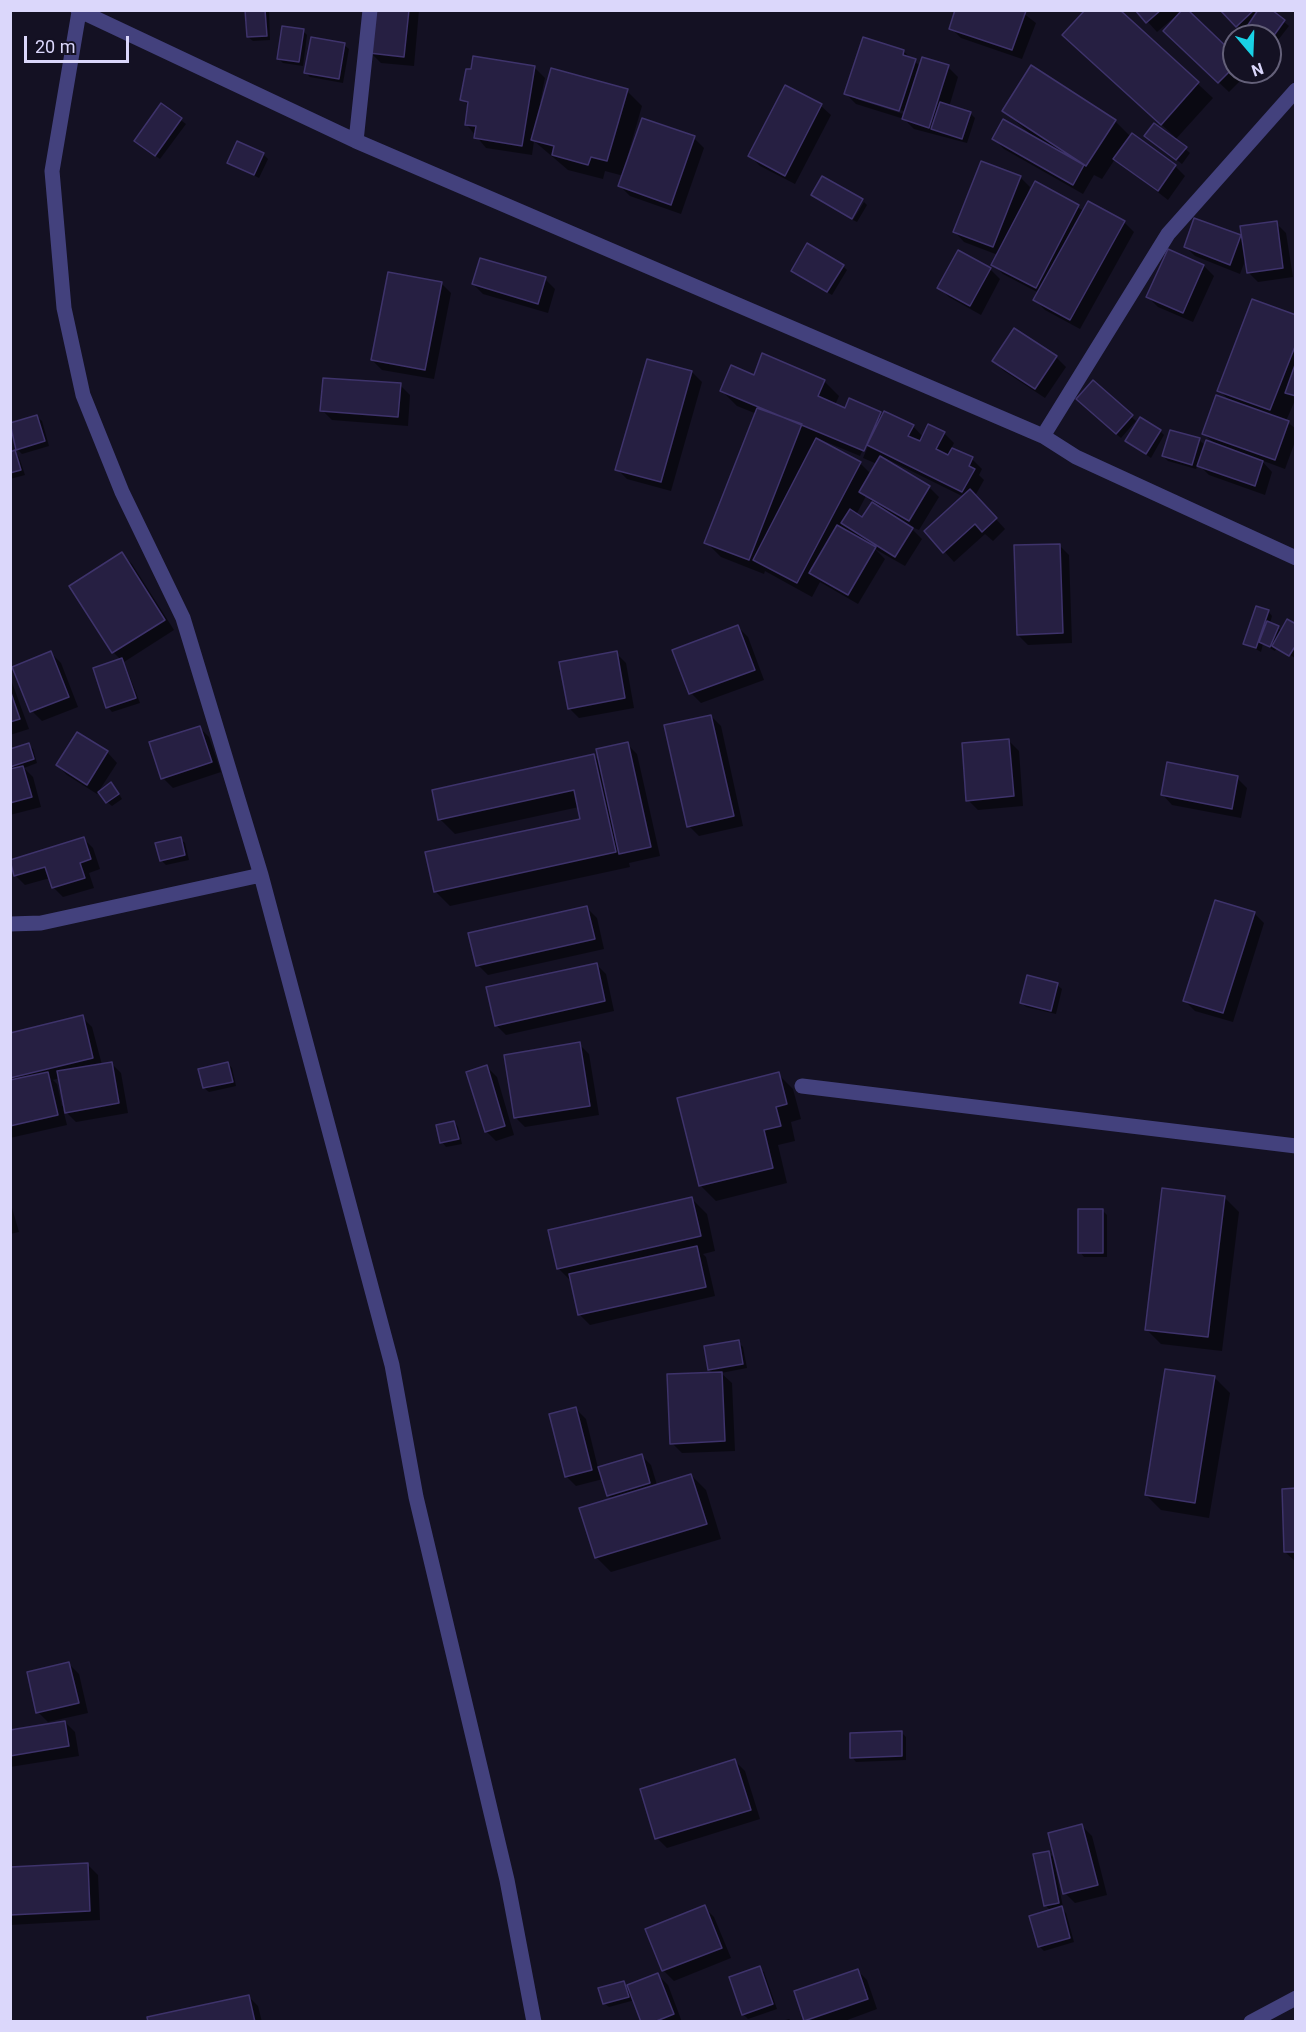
<!DOCTYPE html>
<style>
body{margin:0}
#map{position:relative;width:1306px;height:2032px;overflow:hidden;background:#141123;font-family:Roboto,sans-serif}
canvas{display:block}
.frame{position:absolute;inset:0;border:12px solid #dbd7fb;pointer-events:none}
.north{position:absolute;left:1222px;top:24px;width:60px;height:60px;box-sizing:border-box;background:#141123;border:2px solid #646079;border-radius:50%;rotate:161deg;font-size:16px;font-weight:700;line-height:24px;text-align:center;color:#dbd7fb}
.north::after{content:'';display:block;margin:auto;width:21px;height:27px;background:#19d2e5;clip-path:polygon(50% 0,100% 100%,50% 72%,0 100%)}
.scale{position:absolute;left:24px;top:36px;width:105px;height:27px;box-sizing:border-box;border:3px solid #dbd7fb;border-top:0;padding-left:8px;font-size:18px;line-height:21px;white-space:nowrap;color:#dbd7fb;-webkit-text-stroke:4px #141123;paint-order:stroke}
</style>
<div id="map">
<canvas width="1306" height="2032"></canvas>
<div class="frame"></div>
<div class="north">N</div>
<div class="scale">20 m</div>
</div>
<script>
const g = document.querySelector('canvas').getContext('2d');
g.lineJoin = 'round';
function fill(path, color) {
  g.fillStyle = color;
  g.fill(path, 'evenodd');
}
function stroke(path, color, width, dash) {
  g.strokeStyle = color;
  g.lineWidth = width;
  g.lineCap = dash ? 'butt' : 'round';
  g.setLineDash(dash || []);
  g.stroke(path);
}
fill(new Path2D(`
 M247,10h22l1,30 -17,1 -5,-4z
 M375,10h44l-5,56 -33,-3 -10,-10z
 M1019,10l17,13 -14,36 -61,-21 -10,-10z
 M1118,10l95,88 -38,42 15,13 -8,11 -31,-24 24,-3 -96,-88z
 M1137,10h49l48,46v16h15l-20,20 -54,-51 2,-26 -20,17z
 M1223,10h46l20,16 -14,18 -5,-3v-5h-7l-9,-7 -7,7z
 M303,31l4,4 -4,31 -20,-3 -5,-5z
 M344,45l5,4 -6,34 -33,-6 -5,-5z
 M903,51l17,15 3,-8 25,9 10,10 -9,30 21,6 5,5 -8,25 -53,-14 -10,-10 -48,-15 -10,-10zM856,96l51,16 -1,3 -50,-16z
 M535,68l10,10 -5,25 87,-12 15,15 -15,52 67,-20 10,10 -23,66 -51,-18 -10,-10 4,-10 -19,-5 -2,8 -35,-9 -34,-29 -2,14 -46,-7 -20,-24 3,-18 -7,-7z
 M161,105l25,19 -26,35 -20,-14z
 M821,106l10,9 -36,69 -35,-18 -10,-10z
 M1004,111l111,10 16,16 44,29 10,10 -17,24 -53,-41 -13,20 -8,-4 -11,19 -79,-45 -10,-10 34,-7z
 M263,154l5,5 -9,19 -31,-16z
 M1020,177l10,10 -3,9 9,-13 48,28 40,11 10,10 -54,97 -35,-19 -10,-10 4,-7 -36,-19 -10,-10 5,-9 -34,-13 -9,-10z
 M864,202l3,3 -10,17 -4,-2z
 M1195,220l48,17 33,-14 10,10 7,44 -35,5 -10,-10 -2,-14 -6,16 -45,-18 -10,-10z
 M1168,251l36,15 10,10 -21,46 -35,-15 -10,-10z
 M843,266l4,4 -15,25 -40,-24z
 M990,269l10,10 -19,36 -32,-18 -10,-10z
 M545,279l10,10 -7,24 -65,-19 -10,-10z
 M441,283l10,10 -17,86 -52,-9 -10,-10z
 M1296,316v82l-10,23 10,8v10l-11,30 -24,-9 11,12 -7,23 -56,-20 -11,-11 -2,5 -28,-8 -5,-5 36,-16 7,6 10,-1 -12,-11 26,-33 -11,-11z
 M1056,357l10,10 -21,31 -41,-27 -10,-10z
 M648,360l44,12 10,10 -31,109 -44,-12 -10,-10z
 M755,377l69,4 15,15 -4,9 11,5 34,3 33,13 10,11 21,-4 10,10 -3,6 21,10 10,10 -3,6 5,5 -9,16 30,33 -12,12 -8,-7 -31,28 -28,-31 38,-34 -79,-39 -1,2 45,27 10,10 -20,33 -10,-4 13,13 -17,27 -30,-17 10,10 -27,45 -38,-22 -8,15 -47,-26 -1,3 -43,-17 -15,-15 51,-128 -20,-8 -15,-15zM877,418h3l-17,40 14,6 -6,10 -11,-11 -42,-22 1,-2 41,17zM866,496l7,7 -10,16 -7,-4z
 M1093,382l43,39 -15,17 -39,-34z
 M400,385l10,10 -2,31 -76,-6 -10,-10z
 M37,417l5,4 7,25 -27,8 -5,-5 -7,-24z
 M1160,431l4,4 -13,23 -24,-17z
 M14,452l5,5 6,18 -15,4v-26z
 M1059,545l10,10 3,88 -44,2 -10,-10z
 M122,554l10,10 42,66 -50,32 16,41 -28,9 -4,-5 13,-47 -8,-8 -42,-66z
 M1268,611l4,5 -2,7 12,8 14,-5 -1,32 -18,-11 -2,4 -12,-7 -2,8 -16,-9z
 M738,627l10,10 16,43 -63,23 -10,-10z
 M51,653l10,10 17,44 -36,14 -10,-10z
 M616,653l10,10 8,45 -55,10 -10,-10z
 M10,677l19,52 -19,6z
 M711,716l10,10 22,100 -44,10 -10,-10z
 M199,727l10,10 12,35 -48,16 -10,-10z
 M78,734l30,19 9,10 -20,31 -30,-19 -10,-10z
 M1009,741l10,10 4,55 -45,4 -10,-10z
 M28,744l5,5 4,14 -13,5 9,9 8,30 -31,8v-64z
 M627,744l10,10 23,102 -31,7 1,4 -180,39 -15,-15 147,-71 -3,-13 -124,27 -15,-15 154,-63 6,6z
 M1237,778l10,10 -6,30 -69,-13 -10,-11z
 M116,789l6,10 -10,7 -5,-4z
 M83,838l10,10 7,21 -11,4 5,15 -31,9 -10,-10 -3,-9 -25,7 -10,-10z
 M180,839l5,4 4,17 -23,5 -5,-5z
 M587,908l10,10 7,31 -116,26 -10,-10z
 M1254,913l10,10 -31,99 -38,-11 -10,-10z
 M596,964l10,10 8,37 -108,24 -10,-10z
 M1057,985l5,4 -6,25 -30,-7 -4,-4z
 M82,1017l10,10 10,38 9,-2 10,10 7,40 -52,9 -13,-13 4,16 -57,13v-104zM60,1078l5,28h-3l-5,-22 -4,-4z
 M579,1044l10,10 10,61 -74,12 -10,-10z
 M228,1064l4,4 4,18 -27,6 -5,-4z
 M487,1067l10,10 17,58 -18,6 -10,-10z
 M778,1074l15,15 8,30 -10,3 4,19 -17,4 9,38 -71,18 -15,-15 -22,-87z
 M454,1122l4,5 4,17 -16,3 -4,-5z
 M1224,1197l15,15 -17,139 -61,-7 -15,-15z
 M692,1199l15,15 8,37 -12,3 3,3 9,39 -125,29 -10,-10 -8,-33 -14,-14z
 M10,1201l9,31 -9,2z
 M1102,1210l5,5v42h-23l-4,-5z
 M738,1342l5,5 4,21 -26,5 11,10 3,68 -53,2 -10,-10 41,-69 -4,-4z
 M1215,1378l15,15 -21,125 -48,-8 -15,-15z
 M576,1409l10,10 12,49 43,-13 10,10 6,20 34,-10 15,15 15,49 -110,33 -15,-15 16,-58 -4,-4 -5,-16 -27,7 -10,-10z
 M1296,1489v73l-11,-10z
 M69,1664l10,10 9,39 -40,9 -10,-10z
 M65,1722l10,10 4,24 -69,11v-36z
 M901,1732l5,5v23l-50,2 -4,-5z
 M735,1761l10,10 15,48 -93,29 -10,-10z
 M1082,1826l10,10 15,59 -32,8 -10,-10z
 M1048,1852l5,5 10,50 -2,1 5,5 8,29 -30,9 -5,-5 12,-35 -6,-6z
 M88,1865l10,10 2,45 -90,5v-56z
 M704,1907l10,10 17,41 -57,23 -10,-10 -17,-41z
 M759,1968l5,4 13,37 -29,10 -5,-5z
 M857,1970l10,10 10,29 -35,13 -37,-1 -10,-29z
 M658,1975l10,10 14,37h-39l-8,-22 -26,7 -5,-4 19,-20 5,4z
 M248,1996l10,10 4,16h-112z
 M789,2019l3,3h-13z`), '#0007');
const building = new Path2D(`
 M245,10h20l2,26 -20,1z
 M374,10h35l-5,47 -35,-4z
 M955,10h69l2,1 -14,39 -63,-21z
 M1085,10h35l79,72 -38,43 -99,-90z
 M1135,10h26l-15,13z
 M1182,10h6l46,44v13l-16,16 -55,-52z
 M1220,10h34l-18,17z
 M1258,10h14l13,10 -15,21v-5h-7l-15,-11z
 M282,26l22,3 -5,33 -22,-3z
 M311,37l34,6 -6,36 -35,-6z
 M863,37l41,13 -1,5 13,4 -17,52 -55,-17z
 M473,56l62,10 -13,80 -48,-8 2,-12 -11,-1 3,-23 -8,-2 6,-31h5z
 M922,57l27,8 -20,63 -27,-9z
 M1031,65l85,55 -30,46 -84,-55z
 M551,68l77,21 -21,72 -16,-4 -3,8 -36,-10 2,-9 -23,-6z
 M785,85l37,19 -37,72 -37,-20z
 M940,102l31,10 -9,27 -31,-10z
 M161,103l21,15 -27,38 -21,-15z
 M642,118l53,18 -24,69 -53,-19z
 M1003,119l81,46 -11,20 -81,-46z
 M1154,123l33,24 -11,13 -32,-24z
 M1132,133l44,32 -18,26 -45,-32z
 M237,141l27,12 -10,22 -27,-12z
 M981,161l40,15 -28,71 -40,-15z
 M822,176l41,23 -11,20 -41,-24z
 M1035,181l44,24 -43,83 -45,-23z
 M1088,201l37,20 -55,99 -37,-20z
 M1194,218l47,17 -11,30 -46,-18z
 M1277,221l6,47 -36,5 -7,-47z
 M807,243l37,22 -17,27 -36,-21z
 M1168,249l36,16 -21,48 -37,-16z
 M958,250l33,18 -21,38 -33,-18z
 M480,258l66,19 -8,27 -66,-20z
 M388,272l54,10 -17,88 -54,-10z
 M1252,299l44,16v29l-26,66 -53,-19z
 M1014,328l43,28 -22,33 -43,-28z
 M762,353l63,27 -7,16 27,12 4,-10 32,14 -17,39 -144,-60 11,-26 23,10z
 M647,359l45,12 -31,111 -46,-12z
 M1296,362v34l-11,-3z
 M323,378l78,5 -3,34 -78,-6z
 M1093,380l40,35 -17,19 -40,-35z
 M1216,395l73,26 -14,39 -73,-26z
 M757,408l45,16 -53,136 -45,-17z
 M884,411l30,14 -6,11 12,5 8,-17 17,8 -9,17 12,6 4,-7 21,9 -4,9 6,3 -13,23 -95,-47z
 M37,415l8,26 -29,9 -6,-27z
 M1140,417l21,13 -15,24 -21,-13z
 M1170,430l30,8 -8,27 -30,-9z
 M816,438l45,24 -64,121 -44,-23z
 M1206,440l57,21 -8,25 -58,-20z
 M15,450l6,20 -11,3v-21z
 M880,456l50,30 -21,35 -50,-29z
 M970,489l27,29 -15,14 -7,-8 -32,29 -19,-22z
 M872,502l41,26 -18,29 -54,-34 9,-14 12,8z
 M837,525l39,22 -28,48 -39,-22z
 M1060,544l3,89 -46,2 -3,-90z
 M122,552l43,68 -53,33 -43,-67z
 M1256,606l13,4 -13,38 -13,-4z
 M1287,619l9,5v21l-7,11 -17,-10z
 M1267,621l12,5 -9,21 -11,-5z
 M738,625l17,45 -66,24 -17,-44z
 M51,651l18,46 -39,15 -18,-45z
 M617,651l8,47 -57,11 -9,-47z
 M122,658l14,40 -30,10 -13,-40z
 M10,690l10,29 -10,3z
 M711,715l23,101 -47,11 -23,-102z
 M200,726l12,36 -51,17 -12,-37z
 M77,732l31,19 -21,34 -31,-20z
 M1009,739l5,57 -48,5 -4,-58z
 M628,742l23,105 -32,7 -23,-105z
 M29,743l5,16 -24,8v-18z
 M594,754l22,98 -182,40 -9,-40 155,-33 -6,-29 -136,30 -6,-30z
 M1167,762l71,14 -6,33 -71,-14z
 M23,766l9,31 -22,6v-34z
 M111,782l8,12 -13,9 -8,-11z
 M84,837l7,22 -11,4 5,15 -33,10 -7,-21 -31,9 -4,-16z
 M181,837l4,18 -25,6 -5,-18z
 M1215,900l40,12 -32,101 -40,-12z
 M587,906l8,33 -119,27 -8,-33z
 M597,963l8,38 -110,25 -9,-39z
 M1027,975l31,8 -7,28 -31,-8z
 M83,1015l10,43 -83,20v-45z
 M580,1042l10,64 -76,12 -10,-63z
 M112,1062l7,41 -54,10 -8,-42z
 M228,1062l5,20 -30,6 -5,-19z
 M487,1065l18,61 -20,6 -19,-60z
 M48,1072l10,43 -48,11v-46z
 M779,1072l8,32 -11,3 5,19 -17,4 9,38 -74,18 -22,-88z
 M454,1121l5,18 -19,4 -4,-18z
 M1162,1188l63,8 -17,141 -63,-7z
 M692,1197l9,39 -144,33 -9,-39z
 M1078,1209h25v44h-25z
 M697,1246l9,41 -128,28 -9,-41z
 M739,1340l4,24 -35,6 -4,-24z
 M1165,1369l50,7 -20,127 -50,-8z
 M722,1372l3,69 -55,3 -3,-70z
 M576,1407l16,63 -27,7 -16,-63z
 M642,1454l8,29 -43,13 -9,-29z
 M691,1474l16,50 -112,34 -16,-50z
 M1296,1488v64h-12l-2,-63z
 M69,1662l10,41 -43,10 -9,-41z
 M65,1721l4,25 -59,10v-26z
 M902,1731v25l-52,2v-25z
 M735,1759l16,51 -96,29 -15,-50z
 M1082,1824l16,61 -35,9 -15,-61z
 M1049,1851l10,52 -15,3 -11,-52z
 M88,1863l2,48 -80,4v-48z
 M705,1905l17,43 -60,23 -17,-42z
 M1062,1906l8,32 -32,9 -9,-31z
 M760,1966l13,38 -31,11 -13,-38z
 M858,1969l10,30 -64,22 -10,-30z
 M658,1973l16,41 -20,8h-13l-14,-37z
 M624,1981l5,16 -26,7 -5,-16z
 M249,1995l6,27h-107l-1,-5z`);
fill(building, '#261f42');
stroke(building, '#3e336b', 1.5);
stroke(new Path2D(`
 M78,10l278,131 687,295 33,21 220,101
 M79,12l-27,159 12,137 19,87 39,97 61,126 78,257 131,490 24,132 91,383 27,142
 M356,141l14,-131
 M1043,436l125,-202 128,-144
 M10,924l31,-1 220,-48
 M802,1086l494,60
 M1251,2022l45,-24`), '#43417d', 15);
</script>
